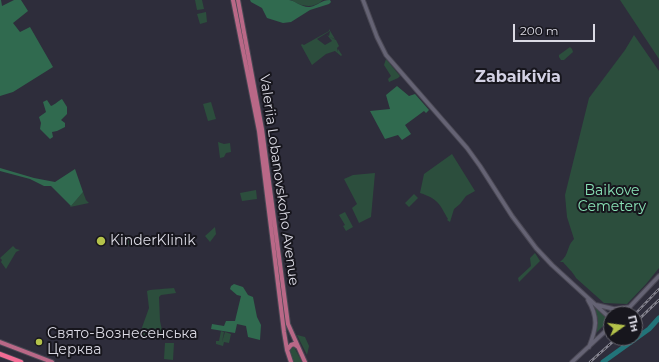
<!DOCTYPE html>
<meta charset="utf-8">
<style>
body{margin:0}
#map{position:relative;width:659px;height:362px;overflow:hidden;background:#2e2d3b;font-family:Montserrat,sans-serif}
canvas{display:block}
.north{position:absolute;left:603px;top:306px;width:40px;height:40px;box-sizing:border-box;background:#17161d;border:1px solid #65646d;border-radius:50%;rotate:76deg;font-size:11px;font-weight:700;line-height:16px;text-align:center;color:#dbdae4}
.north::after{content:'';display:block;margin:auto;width:14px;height:18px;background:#b4c24a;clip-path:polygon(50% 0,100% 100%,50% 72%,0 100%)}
.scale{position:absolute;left:513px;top:24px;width:82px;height:18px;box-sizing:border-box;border:2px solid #dbdae4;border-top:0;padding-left:5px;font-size:12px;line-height:14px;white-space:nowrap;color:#dbdae4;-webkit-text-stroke:3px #17161d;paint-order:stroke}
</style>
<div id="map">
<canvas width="659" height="362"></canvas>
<div class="north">Пн</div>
<div class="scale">200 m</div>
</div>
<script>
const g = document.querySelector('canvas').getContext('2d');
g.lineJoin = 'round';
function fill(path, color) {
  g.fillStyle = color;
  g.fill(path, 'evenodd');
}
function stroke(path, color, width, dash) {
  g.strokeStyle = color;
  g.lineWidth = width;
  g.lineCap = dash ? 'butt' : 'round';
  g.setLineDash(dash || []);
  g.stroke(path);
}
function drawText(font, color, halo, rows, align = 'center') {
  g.font = font + ' Montserrat,sans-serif';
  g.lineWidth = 4;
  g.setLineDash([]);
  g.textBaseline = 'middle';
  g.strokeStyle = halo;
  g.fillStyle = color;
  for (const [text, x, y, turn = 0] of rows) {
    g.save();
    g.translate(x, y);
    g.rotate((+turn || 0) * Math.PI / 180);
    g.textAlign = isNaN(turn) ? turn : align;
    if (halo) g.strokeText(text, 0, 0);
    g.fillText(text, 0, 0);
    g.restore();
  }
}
fill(new Path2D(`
 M195,0h7l2,9 -7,1z
 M291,0h32c-10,9 -21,7 -32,0z
 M620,0h39v59z
 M206,12l1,10 -7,2 -3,-10z
 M329,29l6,10 -5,-2 6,3 3,6 -2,2 1,4v-3l4,6 -1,1 -6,-5 -9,3 -14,11 -11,-20 1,-1 2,1 25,-14zM330,31l-1,5 -2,-1 5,6 -7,4 -8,-6z
 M634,35l25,36v197l-13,16 -19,20 -23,-1 -28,-25c-3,-6 -9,-11 -13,-16h-3c10,-8 6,-15 14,-23l-7,-22 -2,-22 24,-97 36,-48z
 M570,47l2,2 1,3 -9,8h-3l-2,-3v-2z
 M386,59l14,17 -2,2 -9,4 -1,-3 3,-3 -7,-11z
 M211,102l5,17 -8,2 -5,-17z
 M218,142l6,2 6,-1 1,9 -5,1 -2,4 -4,1z
 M452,154l23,37 -9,5 -6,8 -6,5 -4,13 -3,-2 1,-1c-9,-16 -10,-20 -28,-26l4,-19z
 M375,173l-4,44 -12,6 -7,-15 5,-4 -13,-25 9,-4z
 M256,190l1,9 -15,2 -2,-8z
 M83,192l3,8 3,3 -19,4z
 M414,194l4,4 -9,9 -4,-4z
 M345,212l8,15 -7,4 -3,-5 2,-1 -6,-10z
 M215,227l1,7 -6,8 -5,-6z
 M129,238l2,6 -11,3 -2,-7z
 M13,246l3,3 4,1 -4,2 -10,17 -5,-7 1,-2 -2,-2z
 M535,253l5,8 -21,21 -1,-4 13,-12 -1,-8z
 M174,288l2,5 -15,2 -2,2 1,24 3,14c-11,1 -9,6 -23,1v-3l9,-25 -2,-17c4,-2 21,-2 27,-3z
 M595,307l14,13 -13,13 2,-12z
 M221,331l3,1 -2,10 3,-10 6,2 -2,9 -5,-1 -1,4 -7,-2v-3h3z
 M297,335l8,2 4,9 -2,9z
 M165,343h9l-1,17 -9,-1z
 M294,347l8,15h-9l-3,-12 1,-2z`), '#2c4e3d');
fill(new Path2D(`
 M0,0h1l1,6 12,-6h7l7,11 -15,12 7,9 10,-5 23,40 -40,25 -13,4z
 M250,0c13,0 26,0 39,0 7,1 13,8 21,7 9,-2 11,-7 20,-7l1,2 -2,2 -19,6 -19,12 -8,1 -16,-5 -5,-10 -11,-6z
 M397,86l12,10 6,-2 14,16 -3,3 -2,-2 -19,14 6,9 -9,6 -4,-5 -13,4 -15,-28 20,-2 -4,-14z
 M62,99l5,8v7l-6,6 4,3v4l-8,4 -5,1 1,5 -3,2 -10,-10 1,-6 -2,-6 7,-5 -3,-10 4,-2 4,6c5,-2 7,-5 11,-7z
 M0,168l34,10 21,4 20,-13 8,23 -12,14 -20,-20h-7l-14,-7 -30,-8z
 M234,284l9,3 5,8 5,2 4,20 4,8 -1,15 -12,-3 -2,-11 -9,-2 -2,9 -24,-4 1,-5 12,2 2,-5h9l6,-25 -4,-1 -7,-6 1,-3z`), '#306a4f');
stroke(new Path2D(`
 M603,362l46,-33 10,-11`), '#227479', 5);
const secondary = new Path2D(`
 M363,0l14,37 9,18 81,93 13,18 32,50 24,32 16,17 59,54
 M588,300c11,18 8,29 1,47
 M597,305l17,4 16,-2
 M623,314l36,-38
 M572,362l39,-36`);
const primary = new Path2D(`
 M233,0l26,131 25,201 3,18 4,12
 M238,0l24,129 26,195 17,38
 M0,342l52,20
 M287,350l4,-5 3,-1 4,3`);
const highway = new Path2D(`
 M0,354l21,8`);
stroke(secondary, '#4a4854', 5.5);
stroke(primary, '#4a4854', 6);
stroke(highway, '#4a4854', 6);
stroke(secondary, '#656374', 3.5);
stroke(primary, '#b96887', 4);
stroke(highway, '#f16b94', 4.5);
const rail = new Path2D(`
 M635,314l24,-25
 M635,323l24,-23
 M590,362l27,-24`);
stroke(rail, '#868591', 2.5);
stroke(rail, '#17161d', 1, [3]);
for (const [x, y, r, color] of [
 [101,241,5,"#b4c24a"],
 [39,342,4,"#b4c24a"]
]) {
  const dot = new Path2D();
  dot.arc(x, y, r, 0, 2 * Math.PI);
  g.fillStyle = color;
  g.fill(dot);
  stroke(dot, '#17161d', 1.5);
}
drawText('14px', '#dbdae4', '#17161d', [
 ["Valeriia Lobanovskoho Avenue",279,180,82]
]);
drawText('14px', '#89e2b6', '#17161d', [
 ["Baikove",612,191],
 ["Cemetery",612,207]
]);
drawText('14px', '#dbdae4', '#17161d', [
 ["KinderKlinik",110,241],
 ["Свято-Вознесенська",47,334],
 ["Церква",47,350]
], 'left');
drawText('bold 16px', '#d3d1e4', '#17161d', [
 ["Zabaikivia",518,77]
]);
</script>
